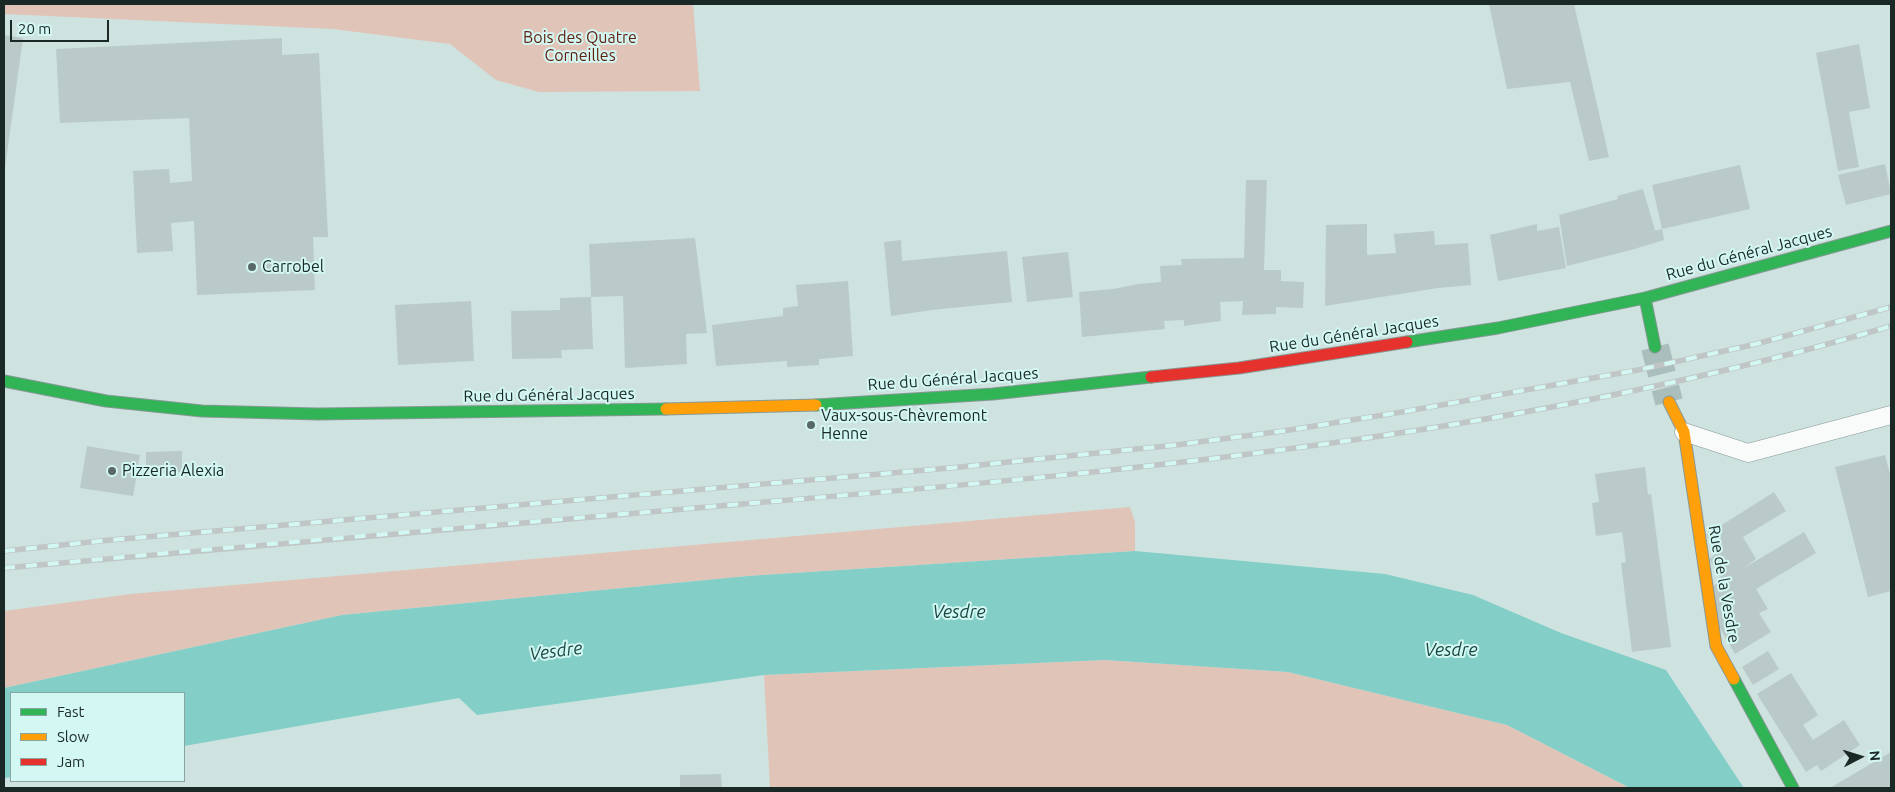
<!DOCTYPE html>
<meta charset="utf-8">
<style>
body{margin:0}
#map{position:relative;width:1895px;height:792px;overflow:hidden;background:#cee3e0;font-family:Ubuntu,sans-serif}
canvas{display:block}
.frame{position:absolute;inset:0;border:5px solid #1a2826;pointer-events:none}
.legend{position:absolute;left:10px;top:692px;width:175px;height:90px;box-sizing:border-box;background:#d3f8f3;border:1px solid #89a5a1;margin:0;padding:6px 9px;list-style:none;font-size:15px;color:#1a2826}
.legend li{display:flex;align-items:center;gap:10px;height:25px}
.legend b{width:25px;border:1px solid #89a5a1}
.north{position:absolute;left:1835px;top:732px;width:50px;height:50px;-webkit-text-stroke:4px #d3f8f3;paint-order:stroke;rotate:85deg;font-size:14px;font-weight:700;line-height:20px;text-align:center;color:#1a2826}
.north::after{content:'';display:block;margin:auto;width:18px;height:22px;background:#1a2826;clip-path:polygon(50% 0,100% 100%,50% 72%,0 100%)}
.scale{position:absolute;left:10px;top:20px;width:99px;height:22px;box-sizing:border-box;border:2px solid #1a2826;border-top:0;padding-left:6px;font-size:15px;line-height:18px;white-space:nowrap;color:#1a2826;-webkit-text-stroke:4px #d3f8f3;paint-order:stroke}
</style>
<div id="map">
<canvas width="1895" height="792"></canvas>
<div class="frame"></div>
<ul class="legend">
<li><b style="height:6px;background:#30b455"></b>Fast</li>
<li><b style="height:6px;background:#ff9f0a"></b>Slow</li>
<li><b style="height:6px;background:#e5322d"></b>Jam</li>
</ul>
<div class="north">N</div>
<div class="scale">20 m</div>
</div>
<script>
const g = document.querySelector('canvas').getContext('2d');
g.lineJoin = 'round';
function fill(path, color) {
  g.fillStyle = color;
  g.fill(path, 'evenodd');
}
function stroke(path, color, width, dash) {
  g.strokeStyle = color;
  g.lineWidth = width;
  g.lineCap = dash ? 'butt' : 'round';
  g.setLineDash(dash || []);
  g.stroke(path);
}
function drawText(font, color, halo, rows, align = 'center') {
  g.font = font + ' Ubuntu,sans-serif';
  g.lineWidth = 4;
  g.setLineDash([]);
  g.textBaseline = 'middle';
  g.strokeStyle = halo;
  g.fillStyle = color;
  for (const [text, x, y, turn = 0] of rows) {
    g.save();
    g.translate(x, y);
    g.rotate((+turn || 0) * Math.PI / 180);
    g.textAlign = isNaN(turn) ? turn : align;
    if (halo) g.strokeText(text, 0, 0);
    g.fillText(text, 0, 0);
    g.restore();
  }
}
fill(new Path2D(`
 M4,4h689l7,87 -161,1 -43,-12 -46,-36 -117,-15 -329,-15z
 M1130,507l5,15v29l-387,25 -406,39 -338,73v-77l127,-17z
 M1105,660l183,12 219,53 119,61 2,2h-858l-6,-113z`), '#e0c4b8');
fill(new Path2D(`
 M1135,551l250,23 88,21 88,38 105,37 78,118h-116l-2,-2 -119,-61 -219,-53 -183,-12 -341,15 -287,40 -18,-17 -275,48v-53h-173v84l-7,1v-90l338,-73 406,-39z`), '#83cfc7');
fill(new Path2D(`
 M1489,4h85l35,153 -20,4 -19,-79 -63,7z
 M4,35l19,3 -18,130h-1z
 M282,38v17l37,-2 9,184h-15l2,53 -118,5 -3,-74 -23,2 2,28 -36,2 -4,-82 36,-2 1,14 22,-2 -3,-63 -129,5 -4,-74z
 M1859,44l11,64 -21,4 10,55 -21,4 -22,-118z
 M1885,164l6,30 -45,11 -8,-30z
 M1740,165l10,44 -88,20 -10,-44z
 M1246,180h21l-3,90h17v11l23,1 -1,26 -27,-1v7l-34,1 1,-14 -23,1 1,19 -37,5v-6l-20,1 1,8 -83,8 -3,-45 34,-3 25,-5 23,-2 -1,-16 22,-1 -1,-6 63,-1z
 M1643,189l12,41 -6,2 13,-3 2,11 -33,10 -64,16 -8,-51 59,-16 -1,-3z
 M1367,224v31l29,-2 -2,-19 40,-3 1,14 33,-2 3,42 -33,3 -113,18 1,-81z
 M1537,224v7l22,-4 7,41 -68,13 -8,-46z
 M695,238l12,95 -21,1 1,30 -62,4 -2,-72 -32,1 -2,-53z
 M901,240l1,21 105,-10 5,51 -80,8 -41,6 -7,-74z
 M1068,252l5,45 -46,5 -5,-45z
 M848,281l5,75 -34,3v6l-32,2v-6l-71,5 -4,-41 71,-9v-8l15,-2 -2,-21z
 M591,297l2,52 -32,1 1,8 -50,1 -1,-48 49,-1v-12z
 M471,301l3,60 -76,4 -3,-60z
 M87,446l53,9 -7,41 -53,-8z
 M182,451v21l-36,1v-21z
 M1885,455l6,23v113l-23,6 -33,-130z
 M1645,467l3,28 3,-1 20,153 -39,5 -11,-89 5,-1 -4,-30 -26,4 -4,-33 7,-1 -4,-28z
 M1774,492l12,19 -43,26 13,22 -12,9 60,-36 12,21 -60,36 12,20 -9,4 12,19 -36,22 -17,-29 -5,-39 9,-6 -13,-21 8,-6 -11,-18z
 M1768,651l11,18 -26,16 -11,-18z
 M1791,673l27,42 -15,10 10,15 31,-20 16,25 -39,26 -4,-6 -11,7 -49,-78z
 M1891,752v36h-61z
 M721,774l1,14h-42v-13z`), '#bacac8');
stroke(new Path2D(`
 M1655,347l14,55`), '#aabebb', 28, [28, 14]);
const lane = new Path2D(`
 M1684,432l64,21 143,-38`);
const fast = new Path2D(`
 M1645,298l10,49
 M1407,342l91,-14 147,-30 246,-67
 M4,381l102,20 96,10 116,3 348,-5
 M816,405l177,-11 158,-17
 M1734,679l59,109`);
const slow = new Path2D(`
 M1669,402l15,30 32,214 18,33
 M666,409l150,-4`);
const jam = new Path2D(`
 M1151,377l88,-9 168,-26`);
stroke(lane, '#889896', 19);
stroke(fast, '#889896', 13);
stroke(slow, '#889896', 13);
stroke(jam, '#889896', 13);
stroke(lane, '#f8fbfa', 18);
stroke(fast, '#30b455', 11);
stroke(slow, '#ff9f0a', 11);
stroke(jam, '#e5322d', 11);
const rail = new Path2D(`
 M4,551l106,-11 840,-72 226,-23 107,-14 119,-19 236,-42 118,-26 135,-37
 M4,568c257,-24 515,-45 773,-67 373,-31 754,-68 1114,-175`);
stroke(rail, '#c0c6c6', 5.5);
stroke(rail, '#d3f8f3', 4, [11]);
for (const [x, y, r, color] of [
 [252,267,5,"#596967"],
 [811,425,5,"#596967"],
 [112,471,5,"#596967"]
]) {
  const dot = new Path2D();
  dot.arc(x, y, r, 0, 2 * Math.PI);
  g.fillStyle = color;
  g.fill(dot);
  stroke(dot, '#d3f8f3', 2);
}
drawText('16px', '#611f0d', '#d3f8f3', [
 ["Bois des Quatre",580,38],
 ["Corneilles",580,56]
]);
drawText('16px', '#1a2826', '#d3f8f3', [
 ["Rue du Général Jacques",1749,253,-15],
 ["Rue du Général Jacques",1354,334,-9],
 ["Rue du Général Jacques",953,379,-4],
 ["Rue du Général Jacques",549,395,-1],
 ["Rue de la Vesdre",1724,584,80]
]);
drawText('16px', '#1a2826', '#d3f8f3', [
 ["Carrobel",262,267],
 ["Vaux-sous-Chèvremont",821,416],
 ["Henne",821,434],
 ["Pizzeria Alexia",122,471]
], 'left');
drawText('italic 18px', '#184641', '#d3f8f3', [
 ["Vesdre",959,612],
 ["Vesdre",1451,650],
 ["Vesdre",556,651,-7]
]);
</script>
